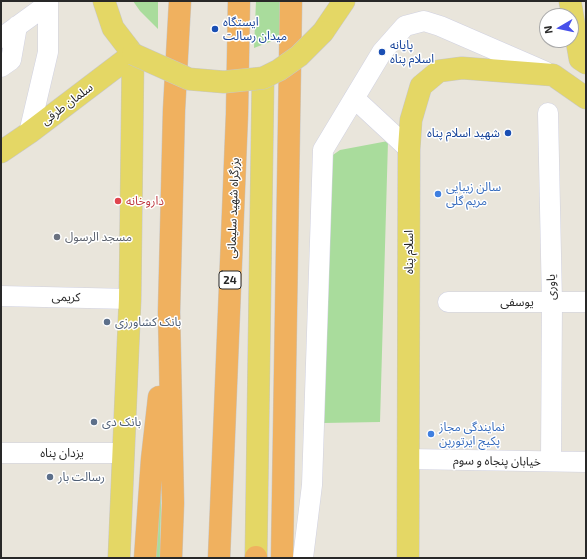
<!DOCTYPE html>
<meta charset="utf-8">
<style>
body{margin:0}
#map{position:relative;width:587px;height:559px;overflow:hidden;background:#e9e5db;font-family:"Exo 2",sans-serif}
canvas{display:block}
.frame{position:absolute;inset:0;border:2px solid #282828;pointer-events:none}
.north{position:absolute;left:539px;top:8px;width:40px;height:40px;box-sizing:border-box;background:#fff;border:1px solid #a9a9a9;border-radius:50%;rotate:261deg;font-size:11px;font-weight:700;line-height:16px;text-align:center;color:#282828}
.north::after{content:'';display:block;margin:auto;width:14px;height:18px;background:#4750ea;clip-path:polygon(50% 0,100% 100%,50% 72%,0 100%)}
</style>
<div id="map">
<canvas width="587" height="559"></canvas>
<div class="frame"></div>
<div class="north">N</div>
</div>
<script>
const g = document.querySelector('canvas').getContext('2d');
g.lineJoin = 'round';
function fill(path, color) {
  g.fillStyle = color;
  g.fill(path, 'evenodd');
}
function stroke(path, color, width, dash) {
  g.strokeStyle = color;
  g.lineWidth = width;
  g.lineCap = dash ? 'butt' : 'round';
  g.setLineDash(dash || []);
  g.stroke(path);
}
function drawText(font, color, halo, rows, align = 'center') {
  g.font = font + ' "Exo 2","Noto Sans Arabic",sans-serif';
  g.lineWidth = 3;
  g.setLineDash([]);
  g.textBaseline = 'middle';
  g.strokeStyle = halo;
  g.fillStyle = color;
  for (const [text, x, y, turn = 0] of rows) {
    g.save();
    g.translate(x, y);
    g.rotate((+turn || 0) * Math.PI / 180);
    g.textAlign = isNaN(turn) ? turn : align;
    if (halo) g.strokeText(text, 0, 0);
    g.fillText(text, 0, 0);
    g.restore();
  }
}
fill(new Path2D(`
 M133,1h25v28l-18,-18z
 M256,1h34v30l-18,10 -18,7z
 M388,141l-8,281 -57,1 7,-266 10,-7z
 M162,454l-2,104h-5z`), '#a9dc9c');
const minor = new Path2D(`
 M1,38l47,-34
 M1,67l10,-7 6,-34
 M354,98l55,51
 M548,113l4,189 -1,159
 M29,133l19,-81v-51
 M1,296l129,3
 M448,302h138
 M1,453h123
 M408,459l178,3
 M303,558l9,-73 11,-335 59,-98 23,-26 19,-5 16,5 106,46`);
const major = new Path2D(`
 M104,1l9,27 20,26
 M570,1l10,58 6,4
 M323,32l21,-31
 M1,152l28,-19 104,-79
 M256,557l7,-479
 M119,558l11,-259 3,-245
 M408,558l1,-409 2,-29 10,-34 18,-15 23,-3 91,7 33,23`);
const highway = new Path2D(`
 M145,558l7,-99 7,-62
 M171,558l2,-55 -4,-191 5,-202 6,-109
 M219,558l18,-444 2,-113
 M256,558v-1
 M282,558l9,-557`);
stroke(minor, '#d0d1e0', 21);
stroke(major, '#c7c7c7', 23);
stroke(highway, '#c7c7c7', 23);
stroke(minor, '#fff', 20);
stroke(major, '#e4d765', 22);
stroke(highway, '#f0b15f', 22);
const majorBridge = new Path2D(`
 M133,54l56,25 35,3 39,-4 16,-8 20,-14 24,-24`);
stroke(majorBridge, '#c7c7c7', 23, []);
stroke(majorBridge, '#e4d765', 22);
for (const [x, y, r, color] of [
 [215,29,4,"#1a4fb4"],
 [382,52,4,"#1a4fb4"],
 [508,133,4,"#1a4fb4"],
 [438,194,4,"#3f7fe0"],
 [118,201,4,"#e0444e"],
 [57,237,4,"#6b7280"],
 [107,322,4,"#5c6f8a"],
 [94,422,4,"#5c6f8a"],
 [431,434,4,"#3f7fe0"],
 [50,477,4,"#5c6f8a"]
]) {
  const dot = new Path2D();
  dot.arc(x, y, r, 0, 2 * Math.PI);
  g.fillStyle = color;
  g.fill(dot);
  stroke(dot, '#fff', 1.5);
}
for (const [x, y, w] of [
 [230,280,22]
]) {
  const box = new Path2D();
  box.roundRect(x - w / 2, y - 9, w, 18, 3);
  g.fillStyle = '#fff';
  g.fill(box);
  stroke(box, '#282828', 1);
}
drawText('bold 11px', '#282828', null, [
 ["24",230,280]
]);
drawText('12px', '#164399', '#fff', [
 ["ایستگاه",223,22],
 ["میدان رسالت",223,36],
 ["پایانه",390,45],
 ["اسلام پناه",390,59],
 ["شهید اسلام پناه",500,133,"right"]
], 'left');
drawText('12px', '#282828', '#fff', [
 ["سلمان طرقی",67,104,-37],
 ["بزرگراه شهید سلیمانی",233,208,-88],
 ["اسلام پناه",409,252,-90],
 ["یاوری",551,287,-91],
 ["کریمی",66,297,1],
 ["یوسفی",517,302],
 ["یزدان پناه",62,453],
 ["خیابان پنجاه و سوم",497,461,1]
]);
drawText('12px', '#366cbe', '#fff', [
 ["سالن زیبایی",446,187],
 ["مریم گلی",446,201],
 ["نمایندگی مجاز",439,427],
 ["پکیج ایرتورپن",439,441]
], 'left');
drawText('12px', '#be3a42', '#fff', [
 ["داروخانه",126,201]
], 'left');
drawText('12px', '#5b616d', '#fff', [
 ["مسجد الرسول",65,237]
], 'left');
drawText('12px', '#4e5e75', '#fff', [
 ["بانک کشاورزی",115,322],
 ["بانک دی",102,422],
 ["رسالت بار",58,477]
], 'left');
</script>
